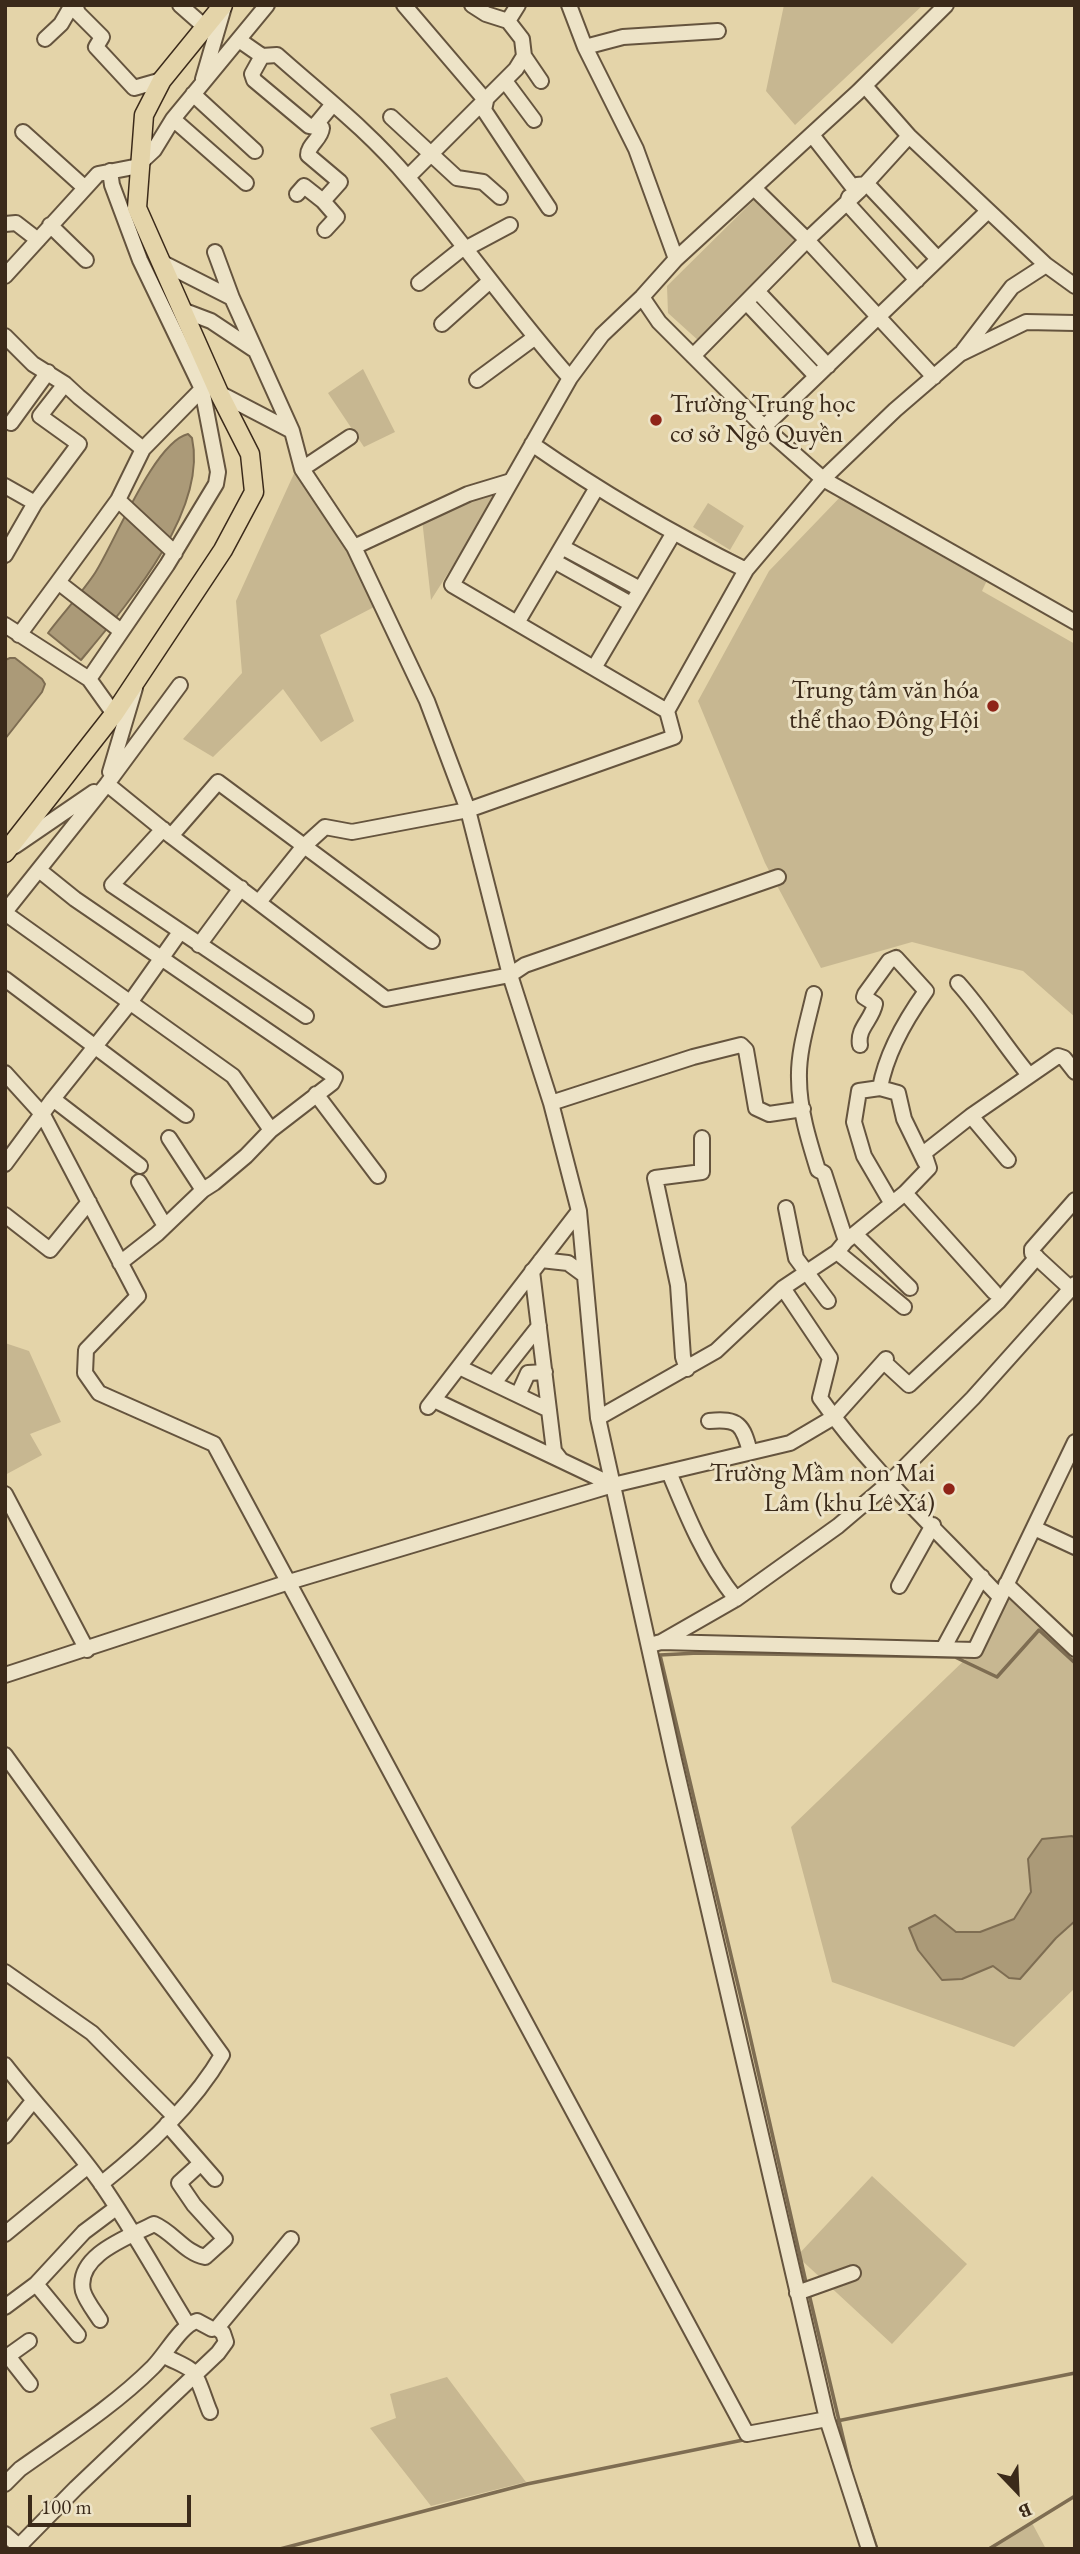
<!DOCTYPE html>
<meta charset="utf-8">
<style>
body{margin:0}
#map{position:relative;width:1080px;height:2554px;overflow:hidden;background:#e4d4a9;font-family:"EB Garamond",serif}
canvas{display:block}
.frame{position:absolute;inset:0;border:7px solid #3b2a1a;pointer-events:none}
.north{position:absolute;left:982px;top:2456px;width:70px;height:70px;-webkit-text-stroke:5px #ede3c7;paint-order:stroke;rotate:157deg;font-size:19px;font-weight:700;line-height:28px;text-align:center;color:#3b2a1a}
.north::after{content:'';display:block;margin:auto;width:24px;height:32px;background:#3b2a1a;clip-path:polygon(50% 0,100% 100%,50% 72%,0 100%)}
.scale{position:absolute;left:28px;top:2495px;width:163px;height:32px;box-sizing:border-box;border:4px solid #3b2a1a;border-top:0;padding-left:9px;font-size:21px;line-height:24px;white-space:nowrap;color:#3b2a1a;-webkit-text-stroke:5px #ede3c7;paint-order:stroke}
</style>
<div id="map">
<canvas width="1080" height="2554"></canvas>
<div class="frame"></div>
<div class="north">B</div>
<div class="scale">100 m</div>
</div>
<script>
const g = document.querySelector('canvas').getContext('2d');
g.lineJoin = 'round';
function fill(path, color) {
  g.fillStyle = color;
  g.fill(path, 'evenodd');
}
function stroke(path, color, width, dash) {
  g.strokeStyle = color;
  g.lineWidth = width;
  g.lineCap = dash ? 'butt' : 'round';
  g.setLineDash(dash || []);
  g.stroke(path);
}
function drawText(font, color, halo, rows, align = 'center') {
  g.font = font + ' "EB Garamond",serif';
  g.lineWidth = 6;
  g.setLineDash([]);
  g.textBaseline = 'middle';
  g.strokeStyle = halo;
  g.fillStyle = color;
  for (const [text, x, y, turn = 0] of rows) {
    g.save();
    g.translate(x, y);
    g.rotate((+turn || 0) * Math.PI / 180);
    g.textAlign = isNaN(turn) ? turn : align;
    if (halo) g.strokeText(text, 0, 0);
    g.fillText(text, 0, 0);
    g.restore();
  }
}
fill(new Path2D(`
 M784,5h139l-128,120 -29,-34z
 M756,198l42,42 -98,102 -32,-29 -1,-27z
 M363,369l32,63 -31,15 -36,-54z
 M297,467l53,80 26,59 -56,29 34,86 -33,21 -38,-53 -70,68 -30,-18 59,-66 -6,-72z
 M492,491l7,2 -68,107 -9,-81z
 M845,492l145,82 -8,17 93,53v373l-52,-46 -111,-29 -91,26 -56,-105 -67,-162 71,-130z
 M708,503l36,23 -14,24 -37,-23z
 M5,1343l24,8 32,71 -31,12 12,21 -37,20z
 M1006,1584l69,65v339l-61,59 -182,-65 -41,-155 184,-177z
 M872,2176l95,88 -75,80 -95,-88z
 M447,2377l79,105 -95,24 -61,-78 26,-10 -6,-24z
 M1032,2523l14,26h-61z`), '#c7b791');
const water = new Path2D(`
 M188,434l4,4c16,74 -66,168 -111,222l-33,-27c15,-20 33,-39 47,-60 20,-31 59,-131 93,-139z
 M10,658h5l27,21 3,5 -3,8 -37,47v-79z
 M1072,1836l3,2v83l-19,17 -36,41 -11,-1 -16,-12 -31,13 -20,1 -24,-30 -9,-22 26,-13 21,17h24l34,-13 17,-27 -3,-33 14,-20z`);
fill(water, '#ab9a78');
stroke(water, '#7e6d52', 2);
stroke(new Path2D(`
 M807,2287l-60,-264 -87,-368 38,-2 257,4 42,20 42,-47 36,33
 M809,2294l41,173
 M837,2421l238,-48
 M859,2494l18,55
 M280,2549l247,-65 221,-45
 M989,2549l86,-53`), '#7e6d52', 3.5);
const minor = new Path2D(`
 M75,5l3,8 24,24 -6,10 38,41 28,-8
 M180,5l25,22
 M404,5l82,96 -2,9 65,98
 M472,5l14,9 22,7 10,-16
 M569,5l16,42 51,102 40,110
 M946,5l-88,87 -182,167 -34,38 -40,38 -32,43 -118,207 215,126 79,-141 77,-91 72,-69 65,-56 66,-32 49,1
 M45,39l16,-15 11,-19
 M239,40l23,16 15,-1c45,40 93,77 132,124 56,65 104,135 161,199
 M585,47l38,-10 95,-6
 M262,56l-10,18 2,6 55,46 5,1 19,-23
 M524,56l17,25
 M203,79l21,-72
 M505,81l29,39
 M865,86l44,50 137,129
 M193,94l62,57
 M391,117l66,61 26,4 17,15
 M173,119l73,64
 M23,132l61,55
 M812,135l40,51
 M140,163l14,-13 19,-31 94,-114
 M408,177l108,-108 8,-13 -2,-17 -14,-18
 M857,185l10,-1 71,75
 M754,188l53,52 127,137
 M297,194l7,-8 19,15 17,-19 -32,-27c0,-10 13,-16 14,-27l-5,-5
 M849,197l-2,6 70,77
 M323,201l14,16 -12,13
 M5,224l11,-1 22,17
 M50,225l36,35
 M465,249l45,-24
 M215,252l17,46
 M161,262l71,36 60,133
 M5,276l93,-102 41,-8
 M419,283l45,-36
 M758,292l70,74
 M642,297l17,25 105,105 59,52 252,143
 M747,303l69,73
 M182,310l29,11 42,28
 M442,324l48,-43
 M5,336l28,28 32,20 14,13 64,52
 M963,351l49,-64 34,-22 29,21
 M693,356l114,-116 52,-49 50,-55
 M477,380l57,-42
 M219,393l73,38 10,38 52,78 73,154 41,109 42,165 41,128 28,108 19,207 76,342 153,659 42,130
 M11,423l37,-51
 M764,427l224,-216
 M532,444c69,48 139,89 214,126
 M302,469l48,-32
 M5,486l30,17
 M118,500l57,53
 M354,547l114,-53 43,-13
 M562,547l78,42
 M5,555l30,-52 44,-59 -39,-28 25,-32
 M554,561l77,43
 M58,582l60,-82 25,-51 59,-60
 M517,623l79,-134
 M5,625l84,54 25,35
 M19,635l39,-53 63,49
 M594,668l79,-134
 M89,679l78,-114 49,-81 2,-12 -16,-83 -62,-129 -28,-75 -2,-14
 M110,772l25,-84
 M107,784l64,52 215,163 124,-24 15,-10 253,-88
 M163,829l-51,56 194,131
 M171,836l47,-54 214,159
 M15,846l79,-54
 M39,870l36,29 260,178 -3,6 -61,47 -25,26 -32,27 -11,7 -46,44 -37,29
 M259,902l45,-56 21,-19 27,5 116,-22 206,-73 -7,-26
 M5,912l102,-128 73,-99
 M5,913l228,163 38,54
 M199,945l42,-57
 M5,979l181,136
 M958,983c26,29 46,62 71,92
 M814,994c-6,27 -16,57 -15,85 0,30 10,62 19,91l6,3 22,68
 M860,1045c-3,-17 12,-25 15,-41l-11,-7 1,-3 24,-33 7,-3 30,33c-20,28 -40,63 -46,97
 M5,1073l38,42 95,181 -52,54 -1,23 14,20 115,51 533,990 80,-15
 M316,1094l62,82
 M53,1099l87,67
 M551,1103l142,-46 48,-12 5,5 10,58 13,6 34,-5
 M971,1116l37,44
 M169,1138l34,52
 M5,1164l48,-65 76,-95 51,-72
 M139,1182l26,44
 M905,1193l89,99
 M892,1204l-28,-48 -10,-34 5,-31 21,-3 18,5 6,26 21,43
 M786,1208l10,50 32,43
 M5,1215l45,35 39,-48
 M856,1235l54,53
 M837,1252l67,55
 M541,1260l27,3 15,11
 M532,1271l22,180 7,9
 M783,1288l47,70 -10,40c51,72 119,134 180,199
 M1070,1288l-38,-35v-4l43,-49
 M884,1362l25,23 89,-83 39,-45
 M459,1367l90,43
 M687,1369l-4,-12 -5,-72 -23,-107 47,-6v-34
 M494,1383l45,-57
 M518,1395l10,-22 17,-1
 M434,1400l179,85
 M428,1407l151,-196
 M598,1418l118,-67 67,-63 54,-36 9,-11 59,-48 24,-25 -5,-15 47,-37 87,-60 6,2 11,14
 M709,1421c30,-3 34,4 41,31
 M669,1472c18,44 37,90 67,127
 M5,1494l82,156
 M1034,1528l41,19
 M1006,1584l69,65
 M899,1586l34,-61
 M661,1642l314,8 100,-208
 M650,1645l11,-3 75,-43 102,-73 53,-45 82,-83 102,-114
 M943,1649l39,-72
 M5,1675l284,-93 324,-97 177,-42 44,-26 52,-58
 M5,1755l217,300c-29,50 -76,93 -121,129
 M5,1972l87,61 82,83
 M5,2065c31,40 66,76 95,117 32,46 59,96 88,143
 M167,2124l48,55
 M5,2136l28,-35
 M5,2234l83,-68
 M36,2284l42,51
 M797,2293l56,-20
 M5,2307l31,-23 48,-52 32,-24
 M100,2320c-5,-8 -14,-19 -17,-29 -8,-36 46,-54 71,-67 19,8 31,29 51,33l20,-18 -31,-34 -15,-22 22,-20
 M29,2341l-21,15 22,28
 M165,2356c8,5 18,8 26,14 7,5 14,31 19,42
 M5,2484l15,-15c45,-32 94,-63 133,-102 13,-13 28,-42 44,-46l15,8 5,-1 74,-89
 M5,2534l17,15
 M19,2546l57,-58 142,-135 8,-11 -3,-9 -6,-5`);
const major = new Path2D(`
 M5,853l109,-139 109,-164 31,-58 -4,-38 -31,-61 -82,-185 7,-93 18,-35 61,-75`);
stroke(minor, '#65543e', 18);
stroke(major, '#3b2a1a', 21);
stroke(minor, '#ede3c7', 14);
stroke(major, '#e4d4a9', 18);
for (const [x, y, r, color] of [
 [656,420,7,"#8f2418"],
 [993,706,7,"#8f2418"],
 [949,1489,7,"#8f2418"]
]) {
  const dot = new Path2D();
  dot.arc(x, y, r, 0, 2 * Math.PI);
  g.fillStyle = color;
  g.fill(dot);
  stroke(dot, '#ede3c7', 2.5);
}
drawText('26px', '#3b2a1a', '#ede3c7', [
 ["Trường Trung học",670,405,"left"],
 ["cơ sở Ngô Quyền",670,435,"left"],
 ["Trung tâm văn hóa",979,691],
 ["thể thao Đông Hội",979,721],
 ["Trường Mầm non Mai",935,1474],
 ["Lâm (khu Lê Xá)",935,1504]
], 'right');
</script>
